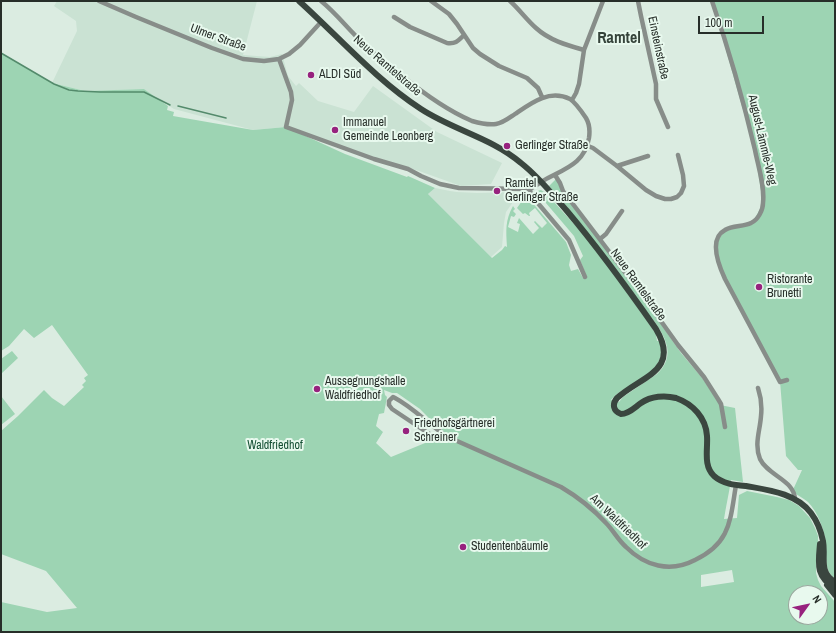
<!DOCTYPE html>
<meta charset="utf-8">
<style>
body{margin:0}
#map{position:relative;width:836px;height:633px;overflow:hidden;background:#dbece1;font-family:"Archivo Narrow",sans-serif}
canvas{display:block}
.frame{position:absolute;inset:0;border:2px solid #272e29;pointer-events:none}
.north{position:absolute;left:788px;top:585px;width:40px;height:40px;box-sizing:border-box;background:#e8f9ee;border:1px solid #9ba89f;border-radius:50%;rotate:57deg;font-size:11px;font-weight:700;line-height:16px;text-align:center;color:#272e29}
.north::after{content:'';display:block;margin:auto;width:14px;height:18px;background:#97227e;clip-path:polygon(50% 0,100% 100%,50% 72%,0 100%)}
.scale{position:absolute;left:698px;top:16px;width:66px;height:18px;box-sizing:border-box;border:2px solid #272e29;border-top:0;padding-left:5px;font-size:12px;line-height:14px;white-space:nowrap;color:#272e29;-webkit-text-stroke:3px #e8f9ee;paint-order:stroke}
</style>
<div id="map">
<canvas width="836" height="633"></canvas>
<div class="frame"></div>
<div class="north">N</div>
<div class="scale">100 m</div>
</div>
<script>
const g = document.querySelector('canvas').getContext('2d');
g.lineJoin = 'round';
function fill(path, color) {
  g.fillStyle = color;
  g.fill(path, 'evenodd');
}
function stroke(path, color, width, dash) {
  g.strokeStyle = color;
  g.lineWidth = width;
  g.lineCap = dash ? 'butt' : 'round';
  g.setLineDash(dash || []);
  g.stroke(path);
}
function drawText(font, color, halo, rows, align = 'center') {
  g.font = font + ' "Archivo Narrow",sans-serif';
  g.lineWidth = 4;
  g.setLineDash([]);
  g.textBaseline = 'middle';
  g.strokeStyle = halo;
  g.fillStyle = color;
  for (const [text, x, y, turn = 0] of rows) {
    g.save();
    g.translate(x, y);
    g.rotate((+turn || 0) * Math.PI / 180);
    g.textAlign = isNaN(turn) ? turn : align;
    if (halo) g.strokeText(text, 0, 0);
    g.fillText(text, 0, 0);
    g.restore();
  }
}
fill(new Path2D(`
 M57,1h200l-14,54 27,2 12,-3 6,22 8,10 3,-3 19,18 36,11 19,-26 64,46 65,31 -11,21 -30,2 -42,-15 -65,-20 -68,-24 -33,3 -79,-21 -21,-13 -9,-7 -59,2 -33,-8 25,-52 -1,-10 -22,-15z
 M435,188l15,3 7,1 20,1 43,-1 -14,20 -2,11 -2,24 -11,10 -63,-63z`), '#cae2d3');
fill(new Path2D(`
 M712,1h123v577c-13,-8 -7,-27 -10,-40 -2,-11 -8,-27 -17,-36 -5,-4 -10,-7 -16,-10l10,-22h-4l-12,-14 -6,-75 -61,-115 -3,-23 9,-13 27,-7 11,-19 -8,-52z
 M1,53l51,30 33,8 59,-2 24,17 -1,4 7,2 -1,4 80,14 33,-3 59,27 62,23 1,-1 27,12 -7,6 64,64 10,-8 3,-4 2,1c-1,-17 -2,-26 6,-41l2,3 -2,2 3,3 -2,3 -3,-1 -3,11 10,5 2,-8 -3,-1 2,-5 14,16 6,-6 -5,-6 1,-1 7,7 5,-5 -12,-15 -6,5 1,3h-1l-4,-3 -2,1 -6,-6 7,-10 -2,-2 2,-2h1l41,48 5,13 -2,10 2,6 7,-2 5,9 4,-1 -7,-17 3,-4 -9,-20 -34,-40 -4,2 -2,-4v-2l7,-2 3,2h1l37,41 30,38 44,63 1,7h3c0,4 2,9 1,13 -2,22 -38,31 -50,46l8,2 4,-5 34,-23c9,-8 13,-19 9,-31 -3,-12 -15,-26 -23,-36 -29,-42 -61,-82 -94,-121l7,-7 81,111 44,63 22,26 17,26 15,3 8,74 -12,-2c-2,13 -5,26 -7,39l13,-1 2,-23 8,-4 30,6 12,3 10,6 11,12 5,10 3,8v15l-2,9v13l2,7 3,6 14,16v30h-834v-30l46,10 30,-4 -31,-37 -45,-17v-123l17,-15 26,-26 8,8 12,8 20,-19 -2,-2 4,-4 -2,-3 4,-3 -36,-50 -18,13 -10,-9 -15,17 -8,5zM384,390l8,3h5l23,16 15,15 12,10 -56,23 -15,-14 7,-11 -7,-6 3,-12 5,-1 3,-16 -2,-2zM732,570l2,12 -33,5v-12zM796,593h24v24h-24z
 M12,351l6,7 -17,16v-15z
 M1,396l14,18 -14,11z`), '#9dd4b3');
stroke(new Path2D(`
 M1,53l53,31 15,6 9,1 22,1h44l26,13
 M178,106l48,12`), '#538a6b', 1.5);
stroke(new Path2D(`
 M99,1l37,16 76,31 31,11 21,2 15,-2 10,-5 11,-9 21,-23
 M431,1l18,13 8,10 16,24 7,6 19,12 28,12 11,10 4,9
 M510,1c9,8 16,18 26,27 13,12 30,17 48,22
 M638,1l3,15 15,68v15l12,28
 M712,1c17,49 31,98 43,149 3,16 10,36 8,53 0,7 -5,17 -12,20 -8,4 -18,2 -26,7 -17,9 -6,36 0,49l55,103 7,-2
 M394,17l16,10 37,16c9,1 11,-2 17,-8
 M279,59l12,33 1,8 -6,27 88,32 34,10 13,7 19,8 19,4 71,1c6,-3 12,-8 18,-11 19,-10 37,-16 41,-40 1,-7 0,-15 -3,-20 -4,-6 -10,-15 -16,-19 -21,-10 -39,4 -55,15 -6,4 -12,9 -19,10 -7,1 -17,-1 -24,-3 -26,-11 -49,-28 -71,-46 -14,-10 -27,-21 -39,-33 -14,-13 -26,-29 -41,-41
 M572,100l4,-7 3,-9 5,-34 19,-49
 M588,146l5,2 24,18 29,24 10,6 9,3h6l6,-2 4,-4 3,-7 -1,-11 -5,-20
 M617,166l31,-10
 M555,175l5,8 3,8 80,105 35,49 26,32 14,22 3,5 4,23
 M530,189l1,6 38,45 16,37
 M600,239l6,-5 16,-23
 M758,388c3,9 4,19 3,28 -1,15 -7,28 -1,43 8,17 35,21 35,41
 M448,437c-7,0 -14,0 -20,-4l-36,-24 -3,-4v-4l4,-4 2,1c19,10 34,27 53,39l113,50c17,10 32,22 45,36 7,7 12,17 20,24 19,19 44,26 69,13 36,-17 35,-40 41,-75`), '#878d89', 4.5);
stroke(new Path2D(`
 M299,1c40,36 77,79 122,108 32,21 71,29 100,54 18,14 32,32 46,48 32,38 61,78 89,118 25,42 -15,47 -39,69 -5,6 -4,13 4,16 8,0 14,-7 20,-11 10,-7 24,-8 35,-5 17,6 30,20 31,38 1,14 -4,29 7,40 9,8 21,9 32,10 22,4 50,7 65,27 6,8 10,18 12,28 3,16 -5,31 12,41
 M820,544c-2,22 -4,31 15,45
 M827,585l8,10`), '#3a463f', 6);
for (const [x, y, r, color] of [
 [311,75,4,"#97227e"],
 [335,130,4,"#97227e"],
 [507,146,4,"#97227e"],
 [497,191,4,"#97227e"],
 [759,287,4,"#97227e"],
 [317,389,4,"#97227e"],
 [406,431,4,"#97227e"],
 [463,547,4,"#97227e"]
]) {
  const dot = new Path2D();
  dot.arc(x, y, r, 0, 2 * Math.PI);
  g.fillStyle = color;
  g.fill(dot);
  stroke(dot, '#e8f9ee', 1.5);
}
drawText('12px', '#272e29', '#e8f9ee', [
 ["Ulmer Straße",218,38,20],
 ["Einsteinstraße",658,48,78],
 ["Neue Ramtelstraße",387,66,41],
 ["August-Lämmle-Weg",762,140,77],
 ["Neue Ramtelstraße",638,285,54],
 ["Am Waldfriedhof",618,522,44]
]);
drawText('12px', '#272e29', '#e8f9ee', [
 ["ALDI Süd",319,75],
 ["Immanuel",343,123],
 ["Gemeinde Leonberg",343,137],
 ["Gerlinger Straße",515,146],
 ["Ramtel",505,184],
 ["Gerlinger Straße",505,198],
 ["Ristorante",767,280],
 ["Brunetti",767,294],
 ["Aussegnungshalle",325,382],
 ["Waldfriedhof",325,396],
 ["Friedhofsgärtnerei",414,424],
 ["Schreiner",414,438],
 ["Studentenbäumle",471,547]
], 'left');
drawText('12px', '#134e32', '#e8f9ee', [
 ["Waldfriedhof",275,446]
]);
drawText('bold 16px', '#36443b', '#e8f9ee', [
 ["Ramtel",619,39]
]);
</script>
